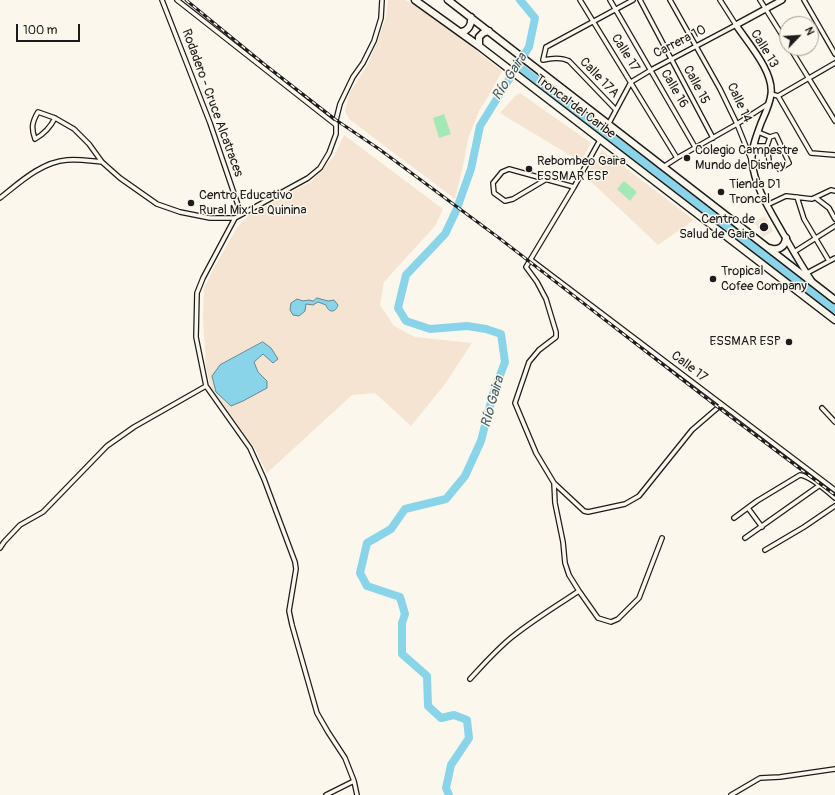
<!DOCTYPE html>
<meta charset="utf-8">
<style>
body{margin:0}
#map{position:relative;width:835px;height:795px;overflow:hidden;background:#fbf7ec;font-family:Pangolin,sans-serif}
canvas{display:block}
.north{position:absolute;left:779px;top:16px;width:40px;height:40px;box-sizing:border-box;background:#fbf7ec;border:1px solid #a29f99;border-radius:50%;rotate:65deg;font-size:11px;font-weight:700;line-height:16px;text-align:center;color:#1c1c1c}
.north::after{content:'';display:block;margin:auto;width:14px;height:18px;background:#1c1c1c;clip-path:polygon(50% 0,100% 100%,50% 72%,0 100%)}
.scale{position:absolute;left:16px;top:24px;width:64px;height:18px;box-sizing:border-box;border:2px solid #1c1c1c;border-top:0;padding-left:5px;font-size:12px;line-height:14px;white-space:nowrap;color:#1c1c1c;-webkit-text-stroke:3px #fbf7ec;paint-order:stroke}
</style>
<div id="map">
<canvas width="835" height="795"></canvas>
<div class="north">N</div>
<div class="scale">100 m</div>
</div>
<script>
const g = document.querySelector('canvas').getContext('2d');
g.lineJoin = 'round';
function fill(path, color) {
  g.fillStyle = color;
  g.fill(path, 'evenodd');
}
function stroke(path, color, width, dash) {
  g.strokeStyle = color;
  g.lineWidth = width;
  g.lineCap = dash ? 'butt' : 'round';
  g.setLineDash(dash || []);
  g.stroke(path);
}
function drawText(font, color, halo, rows, align = 'center') {
  g.font = font + ' Pangolin,sans-serif';
  g.lineWidth = 3;
  g.setLineDash([]);
  g.textBaseline = 'middle';
  g.strokeStyle = halo;
  g.fillStyle = color;
  for (const [text, x, y, turn = 0] of rows) {
    g.save();
    g.translate(x, y);
    g.rotate((+turn || 0) * Math.PI / 180);
    g.textAlign = isNaN(turn) ? turn : align;
    if (halo) g.strokeText(text, 0, 0);
    g.fillText(text, 0, 0);
    g.restore();
  }
}
fill(new Path2D(`
 M388,0h17l25,14 72,57 -10,19 -13,21 -11,28 -5,27 -8,33 -106,-80 -4,-8 4,-17 19,-30 9,-21 9,-26z
 M520,93l71,50 -10,19 -81,-49 16,-18z
 M344,135l99,74 -8,17 -51,56 -4,23 14,21 21,11 57,6 -27,41 -34,42 -36,-33 -23,2 -85,78 -13,-26 -43,-59 -5,-21 -3,-48 1,-31 11,-22 22,-38 12,-13 63,-34 22,-25z
 M602,150l92,70 -36,25 -73,-69z
 M765,216l8,15 -10,6 -9,-15z`), '#f5e4d2');
fill(new Path2D(`
 M444,114l7,20 -12,4 -6,-20z
 M624,181l13,11 -7,9 -13,-12z`), '#a3e9b6');
const water = new Path2D(`
 M317,298l11,3 6,-1 4,5c-2,8 -10,8 -12,0l-8,-3 -5,3 -7,-1 -1,7 -6,5 -6,-1 -3,-5 1,-7 6,-4 6,2 6,-1 4,1z
 M263,342l8,6 7,11 -5,4 -10,-9 -9,8 4,10 9,9v7l-24,13 -12,5 -15,-14 -4,-16 8,-11z`);
fill(water, '#8ad4ea');
stroke(water, '#5e8a98', 1);
stroke(new Path2D(`
 M515,68l2,-3 318,244
 M449,795l-3,-7 5,-23 18,-27 -2,-18 -13,-5 -13,3 -13,-12 -1,-30 -25,-22v-31l3,-9 -5,-17 -33,-11 -7,-13 7,-30 24,-14 14,-20 41,-10 19,-23 16,-35 12,-47 12,-32 -4,-28 -15,-5 -19,-3 -37,3 -24,-8 -8,-13 8,-33 39,-41 11,-23 15,-42 9,-43 49,-79 6,-29 -15,-18`), '#8ad4ea', 8);
const street = new Path2D(`
 M162,0l48,123 31,91
 M177,0l159,125
 M580,0l97,158
 M610,0l85,147
 M640,0l73,138
 M670,0l50,89 17,35 14,35
 M760,0l27,43
 M804,0l31,54
 M790,48l45,73
 M771,94l7,2 57,-33
 M778,96l33,57 24,2
 M616,110l-47,-49c-8,-4 -17,-3 -26,-1l3,-13 2,-1 85,-46
 M55,118c-5,10 -11,16 -20,21 -4,-11 -3,-17 3,-27l17,6 19,11 15,15 13,18 18,16 37,26 23,8 30,6h25
 M608,125l23,-43 20,-12 85,-45 -16,-25
 M758,132l12,5
 M600,140l-26,47 -48,80 11,15 9,17 10,33v5l-17,13 -10,12 -14,41 21,50 18,30 1,20 8,39 2,21 4,12 10,16 19,27 13,4 7,-3 21,-21 23,-60
 M754,146h13
 M769,160l-2,-14 3,-9 6,-2 13,28 -10,6
 M663,167l14,-9 60,-34 31,-20
 M545,180l-32,19 -8,2 -11,-8 -1,-10 9,-11 7,-3 65,18
 M797,197l7,22 25,42
 M0,198c19,-15 41,-36 67,-38 12,-1 23,1 35,2
 M816,198l13,10 6,11
 M767,205l19,-9 26,3 19,-9 4,1
 M794,252l41,-26
 M531,260l304,230
 M807,273l28,-15
 M822,408l13,14
 M554,483l30,28 4,1 37,-8 14,-8 53,-66 29,-25
 M748,508l14,19
 M734,518l23,-17 43,-26c10,1 27,16 35,23
 M745,538l75,-53
 M0,548l4,-6 16,-17 23,-13 64,-66 27,-19 72,-41
 M765,550l39,-23 31,-21
 M470,679c13,-14 26,-29 42,-42 21,-17 44,-31 67,-46
 M326,795l28,-14
 M357,795l-3,-14 -9,-23 -17,-26 -11,-19 -25,-88 -3,-14 7,-42 -1,-7 -31,-83 -14,-31 -44,-62 -10,-49 1,-44 6,-15 32,-60 73,-40 12,-10 9,-15 7,-19v-14l4,-16 13,-27 10,-14 11,-22 7,-23 1,-18
 M731,795l29,-17 20,-1 55,-8`);
const secondary = new Path2D(`
 M782,0l-46,25c12,18 38,47 35,69 -1,10 -6,20 -10,29 -4,12 -10,25 -9,38 2,22 14,43 25,62 11,19 22,39 34,57`);
const highway = new Path2D(`
 M415,0l64,46 356,274
 M448,0l387,300
 M461,32c7,-1 11,-7 10,-15
 M479,46v-9l4,-4 6,-2
 M769,248c8,3 16,0 17,-10`);
stroke(street, '#1c1c1c', 6);
stroke(secondary, '#1c1c1c', 8);
stroke(highway, '#1c1c1c', 9);
stroke(street, '#fbf7ec', 3.5);
stroke(secondary, '#fbf7ec', 5);
stroke(highway, '#fbf7ec', 6);
const rail = new Path2D(`
 M186,0l78,64 72,56 43,29 120,89 220,170 116,87`);
stroke(rail, '#1c1c1c', 3);
stroke(rail, '#fbf7ec', 1.5, [4.5]);
for (const [x, y, r, color] of [
 [687,158,4,"#1c1c1c"],
 [529,169,4,"#1c1c1c"],
 [721,192,4,"#1c1c1c"],
 [191,203,4,"#1c1c1c"],
 [764,227,5,"#1c1c1c"],
 [713,279,4,"#1c1c1c"],
 [789,342,4,"#1c1c1c"]
]) {
  const dot = new Path2D();
  dot.arc(x, y, r, 0, 2 * Math.PI);
  g.fillStyle = color;
  g.fill(dot);
  stroke(dot, '#fbf7ec', 1.5);
}
drawText('13px', '#1c1c1c', '#fbf7ec', [
 ["Carrera 10",680,42,-27],
 ["Calle 13",764,49,59],
 ["Calle 17",625,53,58],
 ["Calle 17A",599,78,46],
 ["Calle 15",696,85,62],
 ["Calle 16",674,89,60],
 ["Rodadero - Cruce Alcatraces",212,103,70],
 ["Calle 14",739,103,65],
 ["Troncal del Caribe",575,107,37],
 ["Calle 17",689,367,37]
]);
drawText('13px', '#1c1c1c', '#fbf7ec', [
 ["Colegio Campestre",695,151],
 ["Mundo de Disney",695,166],
 ["Rebombeo Gaira",537,162],
 ["ESSMAR ESP",537,177],
 ["Tienda D1",729,185],
 ["Troncal",729,200],
 ["Centro Educativo",199,196],
 ["Rural Mix La Quinina",199,211],
 ["Centro de",755,220,"right"],
 ["Salud de Gaira",755,235,"right"],
 ["Tropical",721,272],
 ["Cofee Company",721,287],
 ["ESSMAR ESP",781,342,"right"]
], 'left');
drawText('italic 14px', '#425c64', '#fbf7ec', [
 ["Río Gaira",510,77,-58],
 ["Río Gaira",493,402,-74]
]);
</script>
